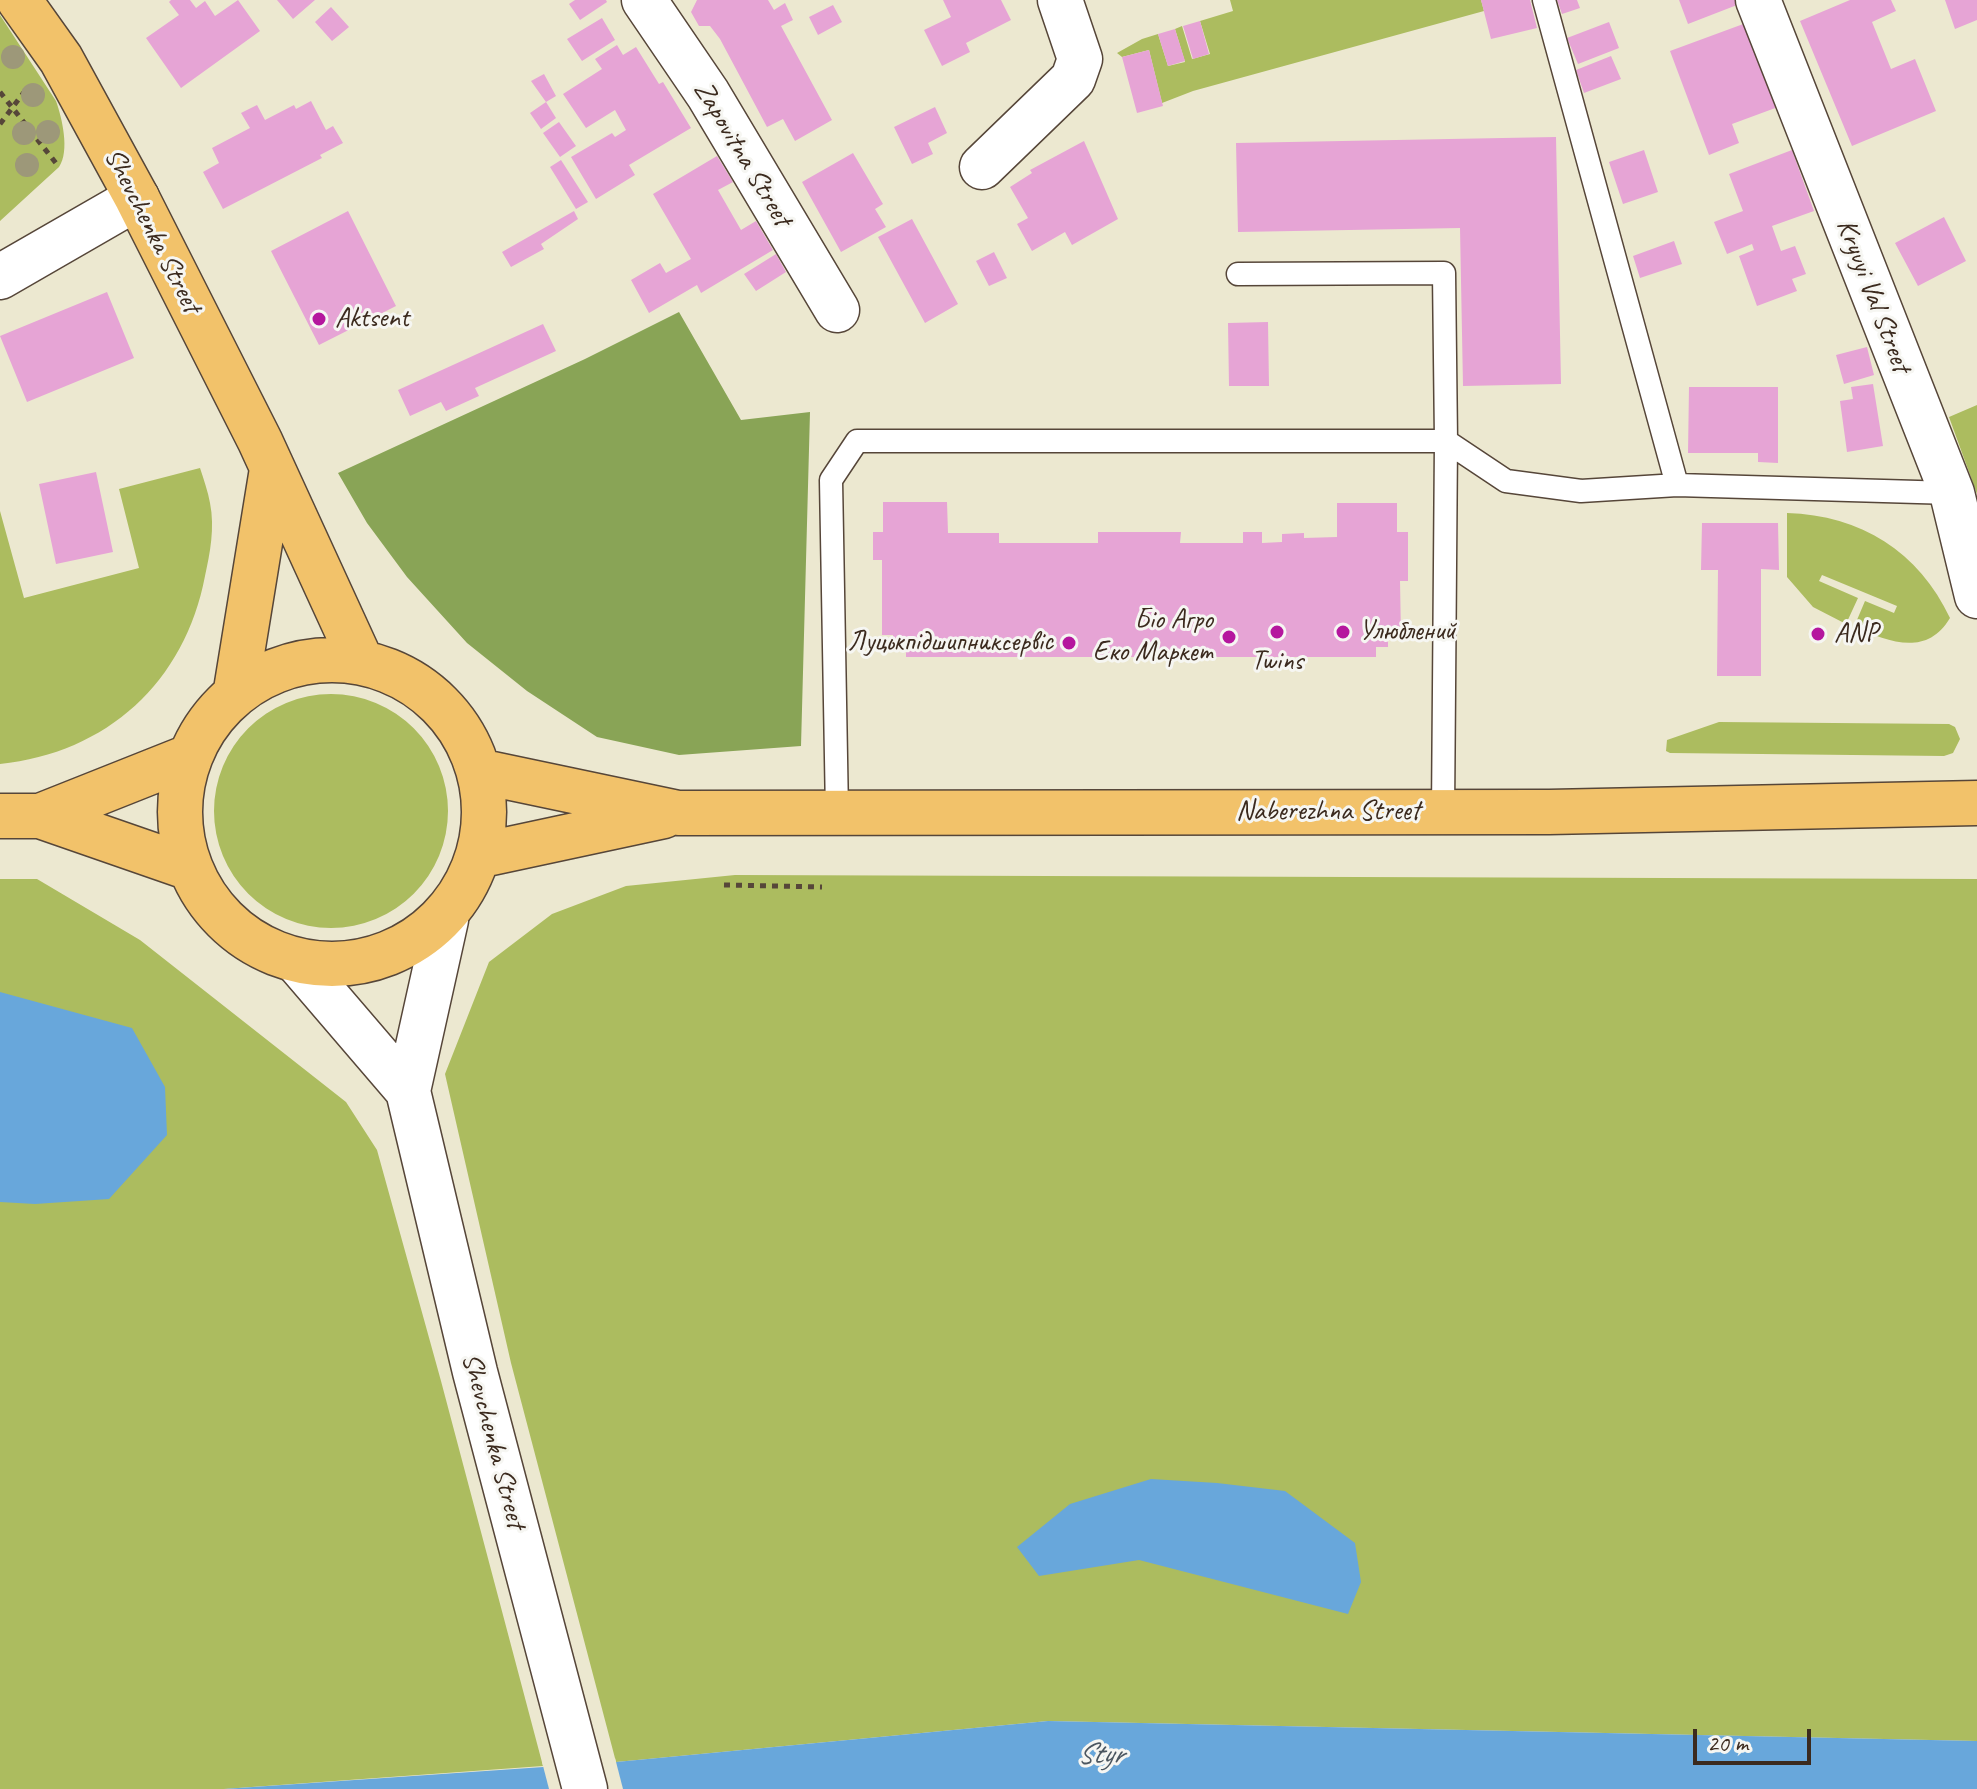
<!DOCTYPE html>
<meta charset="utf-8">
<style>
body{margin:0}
#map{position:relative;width:1977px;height:1789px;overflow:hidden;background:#ece8d0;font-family:Caveat,sans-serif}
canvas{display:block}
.scale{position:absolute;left:1693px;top:1729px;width:118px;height:36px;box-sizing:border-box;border:4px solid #3b2a1e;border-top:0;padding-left:10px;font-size:24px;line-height:28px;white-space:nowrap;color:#3b2a1e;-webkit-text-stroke:6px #f6f6f2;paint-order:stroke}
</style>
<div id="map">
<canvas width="1977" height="1789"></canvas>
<div class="scale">20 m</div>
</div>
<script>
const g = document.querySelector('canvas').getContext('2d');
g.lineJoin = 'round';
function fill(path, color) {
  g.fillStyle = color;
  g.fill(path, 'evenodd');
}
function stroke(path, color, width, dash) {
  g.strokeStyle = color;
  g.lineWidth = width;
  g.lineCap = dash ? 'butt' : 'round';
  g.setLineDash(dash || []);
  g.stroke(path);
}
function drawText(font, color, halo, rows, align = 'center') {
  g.font = font + ' Caveat,sans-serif';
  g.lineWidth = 6;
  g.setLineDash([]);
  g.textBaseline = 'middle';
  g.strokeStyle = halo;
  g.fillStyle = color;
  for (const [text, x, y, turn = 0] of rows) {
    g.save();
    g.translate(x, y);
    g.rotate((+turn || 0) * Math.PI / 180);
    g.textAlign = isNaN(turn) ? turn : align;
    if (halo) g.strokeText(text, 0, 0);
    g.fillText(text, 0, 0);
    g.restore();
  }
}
fill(new Path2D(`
 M1230,0h251l3,11 -291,80 -31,12 -13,-53 -27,7 -5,-4 25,-14 16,-5 10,32 17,-4 -10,-33 7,-3 10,33 18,-5 -10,-33 33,-10z
 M0,15l56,86c6,17 14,50 3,66l-59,54z
 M1977,405v89l-28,-77z
 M200,468c4,12 8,24 10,35 5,25 0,50 -5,73 -20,106 -98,177 -205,188v-253l24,87 115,-30 -20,-79z
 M1787,513c74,2 132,39 163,105 -24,40 -62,23 -96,9l11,-26 29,12 3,-7 -75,-31 -3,6 39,17 -12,26 -33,-17 -26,-30z
 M214 811a117 117 0 1 1 234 0a117 117 0 1 1-234 0Z
 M1719,722l230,2 6,3 5,12 -7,14 -9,3 -274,-3 -4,-2 1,-11z
 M735,875l1242,4v862l-929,-20 -432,41 -105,-399 -66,-289 44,-112 63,-48 74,-28z
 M0,879h37l103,61 206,162 31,48 64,231 102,385 -319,23h-224z`), '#acbc5f');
fill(new Path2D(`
 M679,312l62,108 69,-8 -9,334 -122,9 -82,-18 -70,-46 -60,-48 -60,-66 -40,-54 -29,-50 247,-114z`), '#89a456');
fill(new Path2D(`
 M0,992l132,36 33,59 2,48 -58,64 -74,5 -35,-2z
 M1151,1479l66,4 68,8 70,52 6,39 -13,32 -209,-54 -100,16 -22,-29 53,-43z
 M1048,1721l929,20v48h-1753l392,-27z`), '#68a7db');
fill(new Path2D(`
 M615,1758l8,31h-74l-7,-27z`), '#ece8d0');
fill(new Path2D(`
 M171,0h19l6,8 9,-7 10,15 23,-16 22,31 -79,57 -35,-50 33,-23 -10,-13z
 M277,0h38l-22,19z
 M575,0h31l1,2 -27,18 -11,-16z
 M697,0h71l6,10 11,-7 8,17 -12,6 51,94 -37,21 -12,-22 -16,8 -47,-88 -10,-13h-11l-8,-14z
 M943,0h58l10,20 -45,23 4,9 -28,14 -18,-36 27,-13z
 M1481,0h49l7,28 -46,11z
 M1557,0h20l3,8 -18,6z
 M1679,0h56l2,5 -49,19z
 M1850,0h41l5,11 -24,11 19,47 24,-10 21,52 -84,35 -52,-125z
 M1945,0h32v20l-22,9z
 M833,5l9,17 -24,13 -9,-18z
 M331,7l18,20 -17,14 -17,-19z
 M602,18l13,22 -33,21 -15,-22z
 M1200,21l9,33 -16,5 -10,-33z
 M1609,22l10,26 -41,16 -11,-26z
 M1746,23l32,84 -46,17 7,19 -30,12 -39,-104z
 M1175,29l10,32 -17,5 -10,-32z
 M617,45l6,10 13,-8 23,37 4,-2 28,46 -62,37 6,10 -39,24 -25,-42 41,-24 3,4 11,-7 -11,-20 -29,18 -23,-34 39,-25 -7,-10z
 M1149,50l14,56 -26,7 -15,-56z
 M1611,56l10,23 -37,14 -8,-23z
 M544,74l12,22 -10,6 10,16 -15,11 -11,-16 16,-11 -15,-21z
 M311,101l15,29 7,-4 10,17 -23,12 2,3 -99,51 -20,-37 16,-9 -7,-15 38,-20 -9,-15 16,-8 8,15 29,-15 2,4z
 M935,107l12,26 -19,10 5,11 -21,10 -18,-37z
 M559,122l17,24 -16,11 -17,-24z
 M1556,137l5,247 -98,2 -3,-158 -222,4 -2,-89z
 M1084,141l34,78 -46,26 -7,-13 -33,19 -15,-27 11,-6 -18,-31 22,-14 -2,-3z
 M1644,150l14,42 -35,12 -14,-42z
 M1792,150l22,61 -42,15 9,25 14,-5 11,28 -14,5 5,12 -40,15 -18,-50 15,-6 -2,-6 -25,10 -13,-32 29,-11 -14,-37z
 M853,153l30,51 -8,5 11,18 -45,25 -39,-70z
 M717,156l16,26 -15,8 23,40 15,-9 17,29 -72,43 -4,-8 -48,28 -18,-33 29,-17 6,10 25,-14 -38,-65z
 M561,160l27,42 -12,7 -26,-42z
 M348,211l48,95 -77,39 -48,-94z
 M574,211l4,8 -37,25 3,5 -33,18 -9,-15z
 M1944,217l22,44 -48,25 -23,-43z
 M912,219l46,85 -33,19 -47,-86z
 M1674,241l8,23 -42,14 -7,-22z
 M994,252l13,26 -18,8 -13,-25z
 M776,254l10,18 -30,19 -12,-17z
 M107,292l27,66 -107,44 -27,-66z
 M1268,322l1,64h-40l-1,-63z
 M543,324l13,27 -81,37 4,8 -33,15 -5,-9 -31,14 -12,-26z
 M1867,347l7,28 -30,9 -8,-29z
 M1873,384l10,62 -36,6 -7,-51 13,-2 -2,-12z
 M1689,387h89v76l-20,-1v-9h-70z
 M96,472l17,80 -57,12 -17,-80z
 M883,502h64l1,31h51v10h99v-11h83l-1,11h63v-11h19v11l20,-1v-8l22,-1v5l33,-1v-34h60v29h11v49h-8l1,55 -13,-1v12h-12v10h-470v-11h-13v-11h-11v-75h-9v-28h10z
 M1702,523h76l1,47 -18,-1v107h-44l1,-106h-17z`), '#e6a4d5');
const service = new Path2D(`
 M1544,0l133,485
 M1238,274l206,-1 2,168 60,40 75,10 96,-6 275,8
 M837,813l-6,-333 26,-39h589l-3,371`);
const minor = new Path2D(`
 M644,0l64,94 129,216
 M1758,0l194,493 25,103
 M982,167l91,-88 7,-20 -20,-59
 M0,277l137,-79`);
const tertiary = new Path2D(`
 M446,920l-38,171 67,281 110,417
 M300,965l108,126`);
const primary = new Path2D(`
 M19,0l42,59 76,139 123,243 100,218
 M180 812a152 152 0 1 1 304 0a152 152 0 1 1-304 0Z
 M236,690l36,-221
 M483,772l195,41 871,-1 428,-9
 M0,816h40l147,51
 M40,816l146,-58
 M482,855l182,-39`);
stroke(service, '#564639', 25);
stroke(minor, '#564639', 47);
stroke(tertiary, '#564639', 47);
stroke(primary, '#564639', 47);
stroke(new Path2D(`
 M0,92l59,75
 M0,124l28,-37
 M724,885l98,2`), '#564639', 5, [6, 6]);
stroke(service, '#fff', 22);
stroke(minor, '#fff', 44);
stroke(tertiary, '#fff', 44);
stroke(primary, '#f2c26a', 44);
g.fillStyle = '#9d9879';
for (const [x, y] of [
 [13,57],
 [33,95],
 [48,132],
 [24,133],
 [27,165]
]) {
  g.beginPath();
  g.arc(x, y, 12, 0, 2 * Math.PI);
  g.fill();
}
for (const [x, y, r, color] of [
 [319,319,8,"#b5179e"],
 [1277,632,8,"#b5179e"],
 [1343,632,8,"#b5179e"],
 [1818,634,8,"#b5179e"],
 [1229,637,8,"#b5179e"],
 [1069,643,8,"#b5179e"]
]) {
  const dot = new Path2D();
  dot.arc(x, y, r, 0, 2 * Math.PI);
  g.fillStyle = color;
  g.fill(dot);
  stroke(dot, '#f6f6f2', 3);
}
drawText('28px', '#3b2a1e', '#f6f6f2', [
 ["Zapovitna Street",742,154,59],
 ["Shevchenka Street",152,231,63],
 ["Kryvyi Val Street",1873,296,69],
 ["Naberezhna Street",1328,812],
 ["Shevchenka Street",493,1441,75]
]);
drawText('28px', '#3b2a1e', '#f6f6f2', [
 ["Aktsent",335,319],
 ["Біо Агро",1213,621,"right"],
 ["Еко Маркет",1213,653,"right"],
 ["Улюблений",1359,632],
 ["ANP",1834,634],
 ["Луцькпідшипниксервіс",1053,643,"right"],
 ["Twins",1277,662,"center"]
], 'left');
drawText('italic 30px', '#4b5660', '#f6f6f2', [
 ["Styr",1100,1755]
]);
</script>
